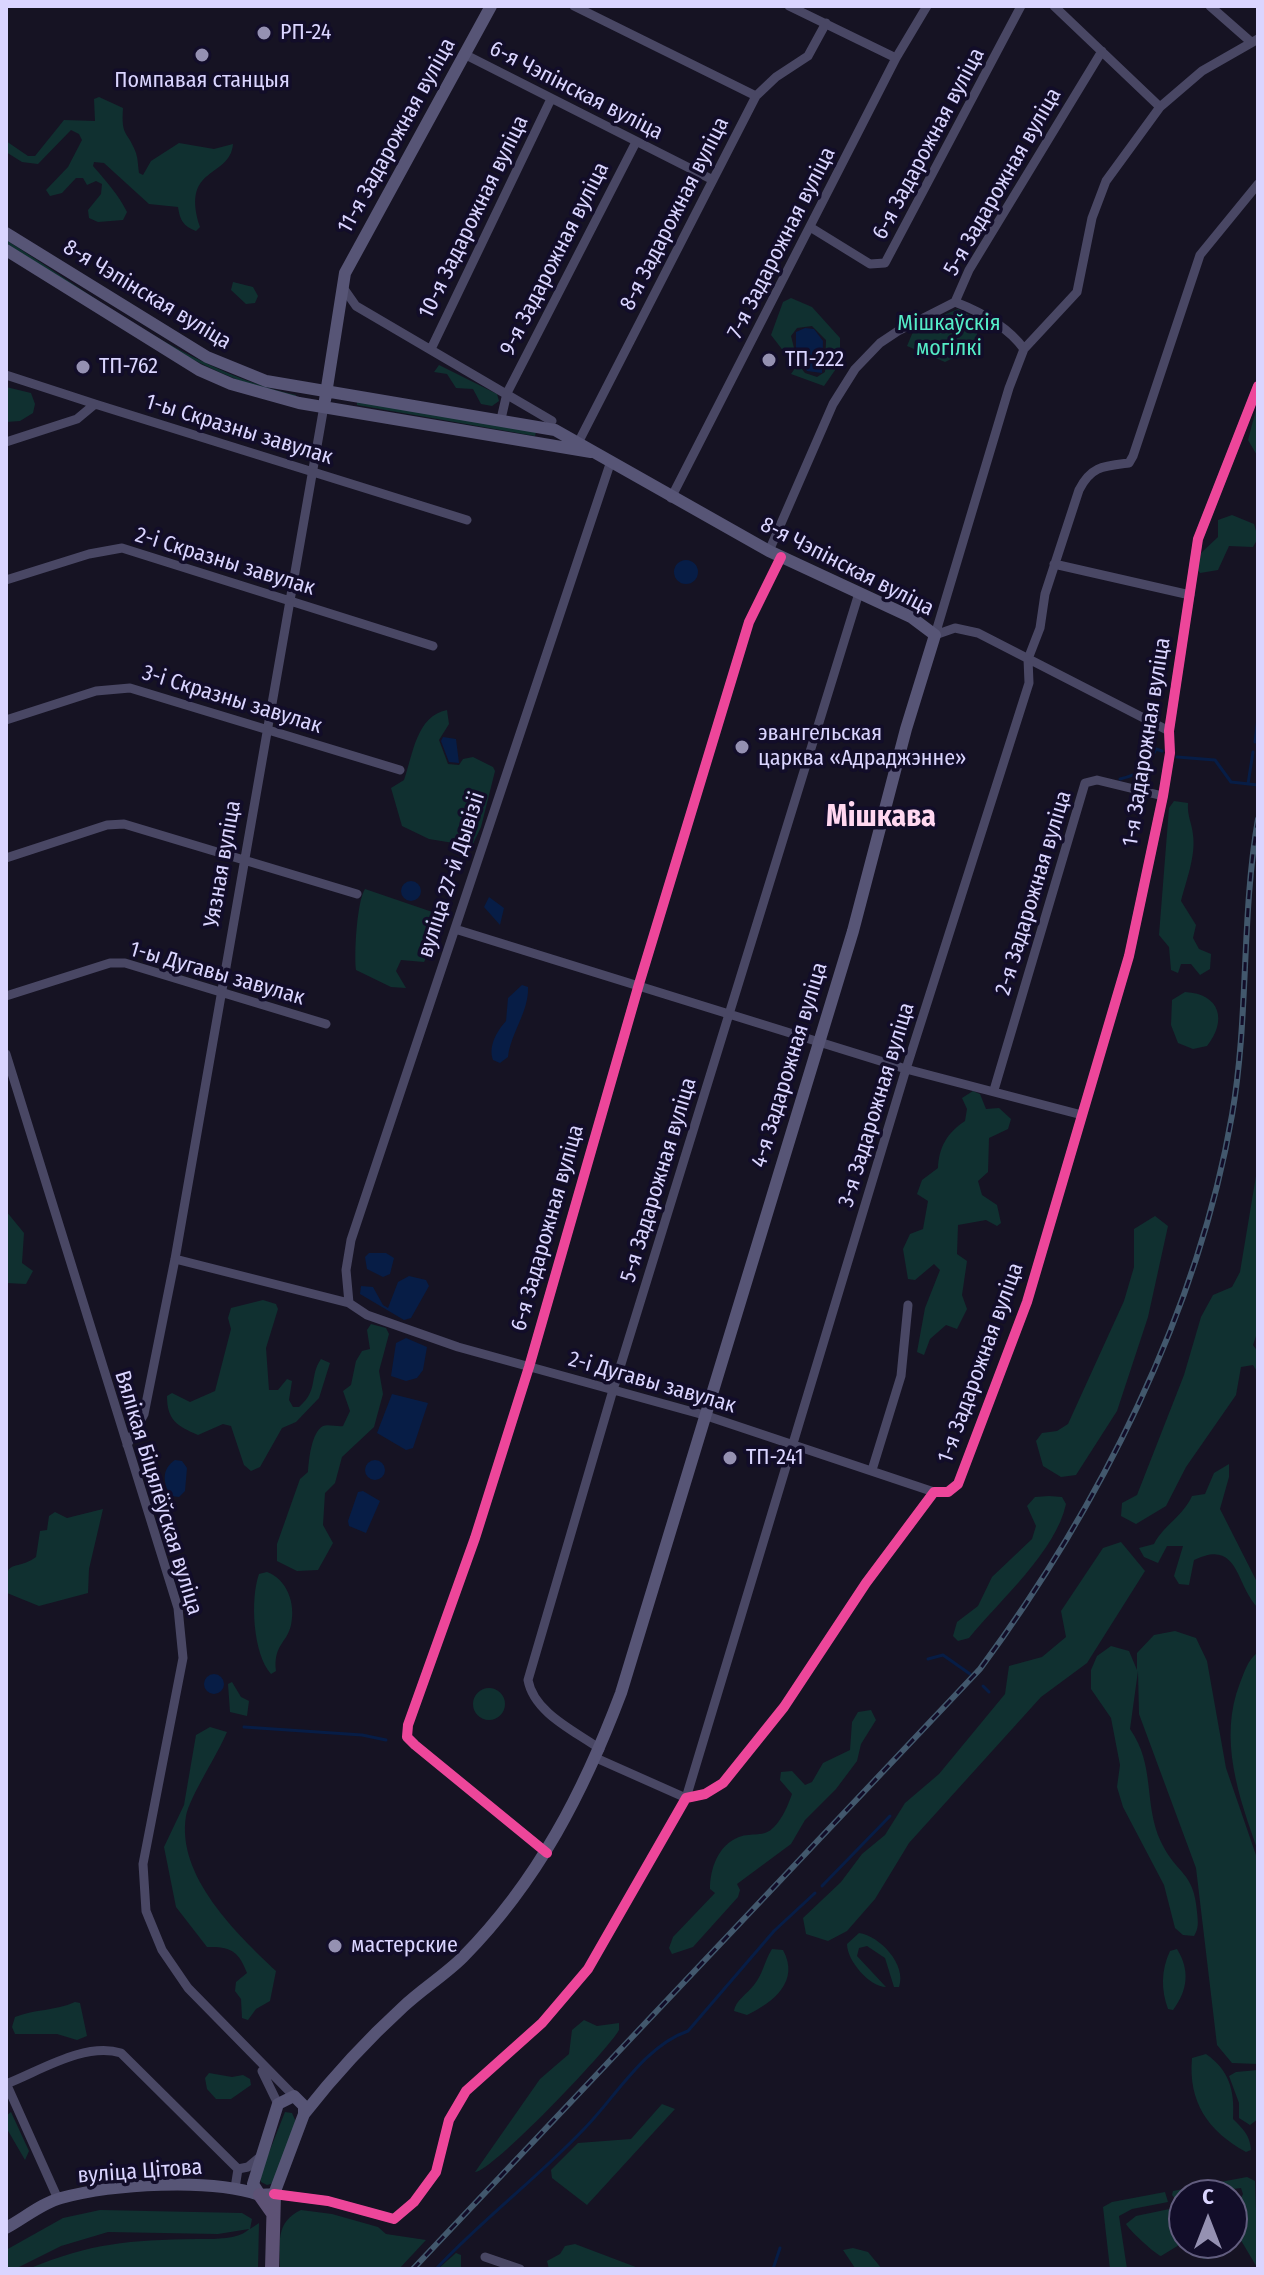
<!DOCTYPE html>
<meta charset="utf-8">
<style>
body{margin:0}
#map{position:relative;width:1264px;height:2275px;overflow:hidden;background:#161323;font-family:"Fira Sans Condensed",sans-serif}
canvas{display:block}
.frame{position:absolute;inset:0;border:8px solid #dad5ff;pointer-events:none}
.north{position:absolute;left:1168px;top:2179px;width:80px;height:80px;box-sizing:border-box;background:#120d29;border:2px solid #625d7f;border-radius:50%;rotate:0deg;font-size:22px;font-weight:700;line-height:32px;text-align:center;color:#dad5ff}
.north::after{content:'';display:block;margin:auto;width:28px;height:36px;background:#9591b2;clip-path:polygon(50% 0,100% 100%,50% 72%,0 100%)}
</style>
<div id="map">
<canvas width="1264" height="2275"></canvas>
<div class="frame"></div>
<div class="north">С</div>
</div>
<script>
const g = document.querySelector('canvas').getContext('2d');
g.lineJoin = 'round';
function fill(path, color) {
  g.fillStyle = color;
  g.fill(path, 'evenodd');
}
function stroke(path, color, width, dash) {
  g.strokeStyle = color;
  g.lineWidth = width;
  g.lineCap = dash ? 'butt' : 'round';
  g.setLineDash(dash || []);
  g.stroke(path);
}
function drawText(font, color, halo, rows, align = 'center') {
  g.font = font + ' "Fira Sans Condensed",sans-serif';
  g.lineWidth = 7;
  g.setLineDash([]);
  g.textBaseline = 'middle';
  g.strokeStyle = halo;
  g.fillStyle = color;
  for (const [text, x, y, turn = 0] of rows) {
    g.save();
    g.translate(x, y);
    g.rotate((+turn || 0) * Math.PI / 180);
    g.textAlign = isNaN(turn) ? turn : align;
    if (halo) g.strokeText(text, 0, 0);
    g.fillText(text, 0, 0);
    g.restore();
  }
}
fill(new Path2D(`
 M99,97l24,11c-2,30 4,21 13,45 2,6 2,14 3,20l4,2 8,-14 28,-18 35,6 19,-5c-3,35 -53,21 -33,83l-4,4c-13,-5 -16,-11 -18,-24l-29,-3 -45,-41 -10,-1 -1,4c13,15 25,28 34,46l-4,8 -25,2 -9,-4 -1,-8 13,-16 1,-10 -6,-3 -9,4 -4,-7h-7l-14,15 -12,3 -4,-6 22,-23 14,-27 -3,-6 -8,-4 -33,34 -16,-2 -16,-10v-11l22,15h7l29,-36 31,1 -1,-22z
 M6,240c92,58 183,131 290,155v3c-108,-25 -198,-96 -290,-155z
 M233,282l20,5 5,9 -3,7 -9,1 -15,-14z
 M791,298l21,9 28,31v25l-16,23 -33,-12 7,-10 7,9 12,4 8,-5 1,-32 -14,-14 -15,2 -6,8 5,20 -8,1 -17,-22 12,-33z
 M958,309l21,11 -4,27 -30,15 -38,-16 8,-19z
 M439,365l58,29 2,7 -7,5 -11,-2 -8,-15 -17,-1 -9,-14 -13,-2z
 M6,387l25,6 4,11 -2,9 -13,8 -14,1z
 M357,401l179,31 -1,4 -178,-31z
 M1258,402v55l-10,-17z
 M1232,515l22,9 4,14 -5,9 -24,-1 -11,24 -18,3 -3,-4 4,-16 17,-16v-17z
 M447,710l2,14 -10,16 9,24 11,1 4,-6 10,-2 20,10 2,4 -14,56 -9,19 -43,-7 -27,-13 -11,-38 13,-8c9,-25 12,-64 43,-70z
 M1174,801l14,2c-1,13 4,20 5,32 3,21 -7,46 -12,66l15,24 -3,13 6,11 12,5 -1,15 -10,6 -9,-11h-10l-3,9 -7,-3 -2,-23 -10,-12 10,-127z
 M365,889l82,28 -23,45 -23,-2 -5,11 10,17 -15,-1 -35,-17c-2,-17 1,-69 9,-81z
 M1185,992c36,2 42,29 22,54l-14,3 -15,-6 -7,-18 1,-25z
 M973,1091l7,3 6,15 13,-1 12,11 -3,10 -19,9 -1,34 -10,9 4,14 15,10 4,18 -4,3 -11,-6 -28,5 -1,29 10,7 -5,34 5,14 -10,20 -11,-4 -16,14 -6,16 -7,-3 8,-44 15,-38 -6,-6 -19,16 -7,-1 -5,-30 7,-15 13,-5 5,-28 -11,-7 5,-14 16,-12c1,-21 9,-35 27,-47l2,-12 -5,-11z
 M1258,1164v166l-5,15 5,7v21l-5,-8 -12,2 -5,28 -50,72 -20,39 -30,18 -15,-8 1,-13 15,-8 47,-120 17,-58 12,-22 19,-8 8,-15z
 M6,1211l18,22 -2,30 11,8 -7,13 -20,-1z
 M1155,1216l13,10 -20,91 -31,94 -41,64 -15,2 -18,-11 -7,-25 6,-8 15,-2 11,-7 56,-123 10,-34v-38z
 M263,1300l13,4 2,5 -12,39 3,42h9l9,-11 5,2 -3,19 4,7h6c20,-17 10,-31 22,-48l9,4 -11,35 -23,24 -14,6 -22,39 -9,4 -7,-6 -13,-39 -8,-2 -25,11c-21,-9 -31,-15 -31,-39l5,-3 18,9 25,-11 16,-62 -3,-11 3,-10z
 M371,1324l15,4 3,6 -10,37 4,23 -9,33 -32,30 -7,26 -10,10 -2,32 10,18 -15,27 -21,1 -20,-10v-17l23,-65 8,-7c1,-12 3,-39 15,-46 5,-2 15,1 20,0l7,-15 -7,-20 8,-6 5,-24 6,-10 8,-2 -3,-19z
 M1229,1464v13l-9,32 38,75v24c-23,-24 -19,-70 -64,-48l-5,25 -10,-1 -5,-8 9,-30h-16l-9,17 -14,-6 -5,-9 15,-4c10,-19 29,-28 38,-48l13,-2 9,-21z
 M1049,1496l13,1 4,7c-10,47 -66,96 -97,134l-11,3 -5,-5 4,-14 21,-16 14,-29 40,-38 4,-13 -9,-20 8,-9z
 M103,1509l-14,60 -1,24 -49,13 -32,-13c-4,-37 9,-21 29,-36l4,-26 7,-1 2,-14 6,-4 12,6z
 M1121,1542l24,29 -58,92 -46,34 -132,146 -34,56 -28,32 -19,10 -22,-7 -3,-16 38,-36 21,-28 23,-19 20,-32 34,-29 66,-80 4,-28 33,-9 24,-20 -5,-26 42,-63z
 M267,1572c20,7 29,32 24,53 -4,18 -18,20 -15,46l-5,3c-18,-20 -21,-75 -12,-100z
 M1175,1631l21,7 11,23 19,107 32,93v203l-26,-1 -15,-18 -21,-177 -57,-154 -1,-43 -8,58c26,37 13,74 31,113 15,32 33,29 36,70 1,10 2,16 -3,24l-11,-1 -8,-7 -11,-43 -41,-78 -6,-20 3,-22 -9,-47 -20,-29v-19l6,-14 14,-10 18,5 8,19v-17l17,-18z
 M1258,1652v199c-19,-54 -40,-112 -18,-168 5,-12 7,-22 18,-31z
 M232,1682l9,15 8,4 -2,15 -17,-4 -2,-28z
 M473 1704a16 16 0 1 1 32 0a16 16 0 1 1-32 0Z
 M871,1710l5,10 -15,24 -4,17 -21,28 -31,31 -14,24 -54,40 3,6 -2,7 -45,50 -21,7 -3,-6 4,-11 42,-44 -5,-4c0,-20 8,-44 29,-52 13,-5 25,1 35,-10 9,-9 14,-22 18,-33l-12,-14 1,-8 11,-1 13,14 7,-3 11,-19 27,-13 2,-28 6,-10z
 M210,1727l17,5c-9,22 -37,64 -41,84 -10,60 51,118 90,155l-6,30 -14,8 -8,11 -6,-2 -1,-19 -6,-8 1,-9 11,-9c-8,-22 -17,-27 -40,-26l-31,-40 -12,-60 20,-42 12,-70z
 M859,1933c21,3 48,32 40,54h-5l-9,-29 -18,-12 -8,2 -2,8 29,31c-16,0 -39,-26 -39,-43z
 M772,1949l11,1c17,31 -9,52 -36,65l-13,-4c1,-10 13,-17 20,-26 9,-11 10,-23 18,-36z
 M1177,1949c13,21 11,41 -4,61l-5,-1c-7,-19 -7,-39 2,-58z
 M75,2002l5,1 7,33 -10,4 -20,-6h-42l-3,-7 3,-10c20,-8 40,-6 60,-15z
 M584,2020l13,6 22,-3v7c-11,20 -127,142 -144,142l65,-93 29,-25 3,-24z
 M1206,2054c23,16 29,36 27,65 10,10 17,16 18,31l-5,2c-38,-21 -58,-50 -54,-94z
 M1258,2070v49l-8,6 -11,-7v-15l-10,-27 7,-4z
 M209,2073l23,4 11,-2 7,4 1,6 -20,14h-15l-9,-10 -2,-11z
 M662,2104l13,5 -88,96 -35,-27 -1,-8 27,-27 53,-4z
 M11,2112l18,39 -4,9 -18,-31 -1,-13z
 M285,2112l7,1 4,9 -22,61 -7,2 -6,-3 -1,-7z
 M1247,2177l8,4 3,88 -19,-32 -6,-22 10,-21 -2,-6 -57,7 -8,5 -4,-5 1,-4z
 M1165,2192l3,10 -36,7 -13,7 8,53h-17l-7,-62 9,-5z
 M1184,2206v36l-23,14c-6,-2 -32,-26 -35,-32l10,-8z
 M100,2210l142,3 10,6 -2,10 9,-6 -1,46h-230c63,-26 101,-29 169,-30 15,0 42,1 52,-10l-31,5 -110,-2 -47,14 -46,23h-9v-19l57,-32z
 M301,2210l31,4 46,13 8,7 40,6 -27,29h-119c0,-26 -5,-47 21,-59z
 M1188,2243h26v15l-11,1 -8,-13z
 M575,2244l66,25h-92l-2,-8 13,-7 5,-8z
 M853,2248l15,4 14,17 -27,-1 -12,-18z
 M456,2253l5,2v12l-23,2z`), '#103030');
fill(new Path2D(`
 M805,328l9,1 9,12 -1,32 -15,-2 -11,-18v-21z
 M674 572a12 12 0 1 1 24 0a12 12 0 1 1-24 0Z
 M443,737l13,2 3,24 -10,-1 -8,-21z
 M401 891a10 10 0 1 1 20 0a10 10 0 1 1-20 0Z
 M489,897l15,11 -4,17 -16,-18z
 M522,985l6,2c1,25 -17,45 -20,70l-8,6 -7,-3c-5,-14 4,-29 13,-39l2,-23z
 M369,1253h17l8,5 -4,16 -7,3 -16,-8 -2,-12z
 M409,1276l17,4 3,6 -18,32 -7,2 -44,-26 1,-8 12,1 10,18 5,3 10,-26z
 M406,1338l21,9 -4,23 -6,8 -11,3 -15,-5 5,-33z
 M392,1394l36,9 -15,45 -7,2 -29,-17z
 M365 1470a10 10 0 1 1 20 0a10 10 0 1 1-20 0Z
 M175,1460l7,1 5,7 -2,23 -6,6 -8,-1c-8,-12 -10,-27 4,-36z
 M363,1491l17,10 -14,32 -17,-7 -1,-5 10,-29z
 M204 1684a10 10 0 1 1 20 0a10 10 0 1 1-20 0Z`), '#071d46');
stroke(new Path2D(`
 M1255,742l3,-24
 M1177,757l38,3 16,22 27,3
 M1120,779c21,-5 27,-10 36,-30l6,2
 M1248,784l5,-32
 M928,1659l15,-4 27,19
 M983,1686l6,6
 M244,1727l118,8 24,5
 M822,1886l68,-70
 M436,2269c46,-49 100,-90 147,-139 32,-32 61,-84 105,-99l86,-100 41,-38
 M773,2269l7,-21`), '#071d46', 3);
stroke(new Path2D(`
 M574,6l182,90
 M789,6l107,52
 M1054,6l106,101
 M1210,6l41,36
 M466,55l247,125
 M810,227l60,37 15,-1 136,-257
 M342,286l14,20 196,115
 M955,302c26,10 53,25 69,47
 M431,349l119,-248
 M6,375l89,29
 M501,419l6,-26 129,-251
 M579,441l177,-345 20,-19 32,-21 18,-33
 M6,442l71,-23 18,-15 372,116
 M671,498l225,-440 31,-52
 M769,551l64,-147 22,-35 25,-26 18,-12 57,-29 14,-32 133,-219
 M1054,564l136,31
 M6,580l83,-26 33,-6 311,98
 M935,635l74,-247 15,-39 53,-57 15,-74 14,-37 54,-74 42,-36 56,-32
 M935,635l20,-7 23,5 191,98
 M6,720l90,-29 34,-3 270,82
 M6,858l101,-33 17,-1 233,70
 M455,929l451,140 176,46
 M6,996l104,-33h15l201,61
 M6,1054l172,554 5,50 -40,206 3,47 16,39 26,38 106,108
 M994,1090l91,-307 12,-3 66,16
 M175,1259l174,44 18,12 91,32 246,68 230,77
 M349,1303l-3,-33 5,-30 260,-779
 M127,1445l17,-31 31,-155 149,-853
 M872,1470l29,-94 7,-71
 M600,1749c-25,-18 -66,-36 -72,-69l85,-290 246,-797
 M596,1758l90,40 220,-729 123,-386 -1,-24 12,-31 5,-34 34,-104c12,-24 25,-24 50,-27l4,-7 67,-201 58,-71
 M547,1853l-132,-108 -8,-8 1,-12 67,-187 54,-171 110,-383 110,-362 32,-65
 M262,2071l16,33
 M6,2083l52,116
 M6,2084c34,-13 78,-42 115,-31l117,116 -3,19
 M238,2169l10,-2 12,-10
 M274,2194l54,7 66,18 20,-17 22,-30 13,-52 17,-29 76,-68 46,-54 98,-171 19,-4 18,-11 61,-76 82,-124 68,-91h14l10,-8 69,-182 102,-346 34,-160 7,-43 -1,-22 29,-192 60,-153
 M485,2257l35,12`), '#494764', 9);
stroke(new Path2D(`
 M6,233l201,124 59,24 289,49 214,121 142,66 24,18 -29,94 -53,202 -232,762c-37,98 -83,188 -158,264 -18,18 -41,32 -60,50 -35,32 -70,70 -99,107
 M6,250l193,120 32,14 68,19 292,49
 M325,400l20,-127 146,-267
 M294,2096l10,10v8l-30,80 -14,1 -7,-11 25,-80z
 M6,2228c17,-9 36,-25 55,-30 52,-14 148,-20 199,-3`), '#575576', 12);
stroke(new Path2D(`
 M260,2195l12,17
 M272,2269l2,-75`), '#5d5275', 14);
const rail = new Path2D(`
 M413,2269l567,-600c118,-160 218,-356 252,-554 17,-98 9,-198 26,-296`);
stroke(rail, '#42586d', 6);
stroke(rail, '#120d29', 3, [9]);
stroke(new Path2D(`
 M547,1853l-132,-108 -8,-8 1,-12 67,-187 54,-171 110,-383 110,-362 32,-65
 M274,2194l54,7 66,18 20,-17 22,-30 13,-52 17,-29 76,-68 46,-54 98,-171 19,-4 18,-11 61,-76 82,-124 68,-91h14l10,-8 69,-182 102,-346 34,-160 7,-43 -1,-22 29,-192 60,-153`), '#ed469a', 10);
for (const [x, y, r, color] of [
 [264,33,8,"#9591b2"],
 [202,55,8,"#9591b2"],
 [769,360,8,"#9591b2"],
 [83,367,8,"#9591b2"],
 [742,747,8,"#9591b2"],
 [730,1458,8,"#9591b2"],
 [335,1946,8,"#9591b2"]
]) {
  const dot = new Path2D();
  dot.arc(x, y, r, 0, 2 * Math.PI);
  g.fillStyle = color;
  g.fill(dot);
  stroke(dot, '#120d29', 3);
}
drawText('22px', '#dad5ff', '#120d29', [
 ["РП-24",280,33],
 ["Помпавая станцыя",202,81,"center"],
 ["ТП-222",785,360],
 ["ТП-762",99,367],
 ["эвангельская",758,734],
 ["царква «Адраджэнне»",758,759],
 ["ТП-241",746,1458],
 ["мастерские",351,1946]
], 'left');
drawText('22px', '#dad5ff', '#120d29', [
 ["6-я Чэпінская вуліца",576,91,27],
 ["11-я Задарожная вуліца",397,136,-61],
 ["6-я Задарожная вуліца",929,144,-62],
 ["5-я Задарожная вуліца",1003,182,-60],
 ["8-я Задарожная вуліца",675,214,-63],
 ["10-я Задарожная вуліца",474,217,-64],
 ["7-я Задарожная вуліца",782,243,-63],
 ["9-я Задарожная вуліца",555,259,-63],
 ["8-я Чэпінская вуліца",147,295,31],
 ["1-ы Скразны завулак",239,430,17],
 ["2-і Скразны завулак",225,562,17],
 ["8-я Чэпінская вуліца",847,567,27],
 ["3-і Скразны завулак",232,700,17],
 ["1-я Задарожная вуліца",1147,742,-81],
 ["Уязная вуліца",223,864,-80],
 ["вуліца 27-й Дывізіі",452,875,-72],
 ["2-я Задарожная вуліца",1034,893,-73],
 ["1-ы Дугавы завулак",217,974,16],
 ["4-я Задарожная вуліца",790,1065,-73],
 ["3-я Задарожная вуліца",877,1105,-73],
 ["5-я Задарожная вуліца",659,1180,-73],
 ["6-я Задарожная вуліца",548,1228,-74],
 ["1-я Задарожная вуліца",981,1363,-70],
 ["2-і Дугавы завулак",652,1383,16],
 ["Вялікая Біцялёўская вуліца",158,1493,73],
 ["вуліца Цітова",140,2172,-4]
]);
drawText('22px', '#54ecc7', '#120d29', [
 ["Мішкаўскія",949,324],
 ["могілкі",949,349]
]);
drawText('bold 30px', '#ffd7f0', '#120d29', [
 ["Мішкава",881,818]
]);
</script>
